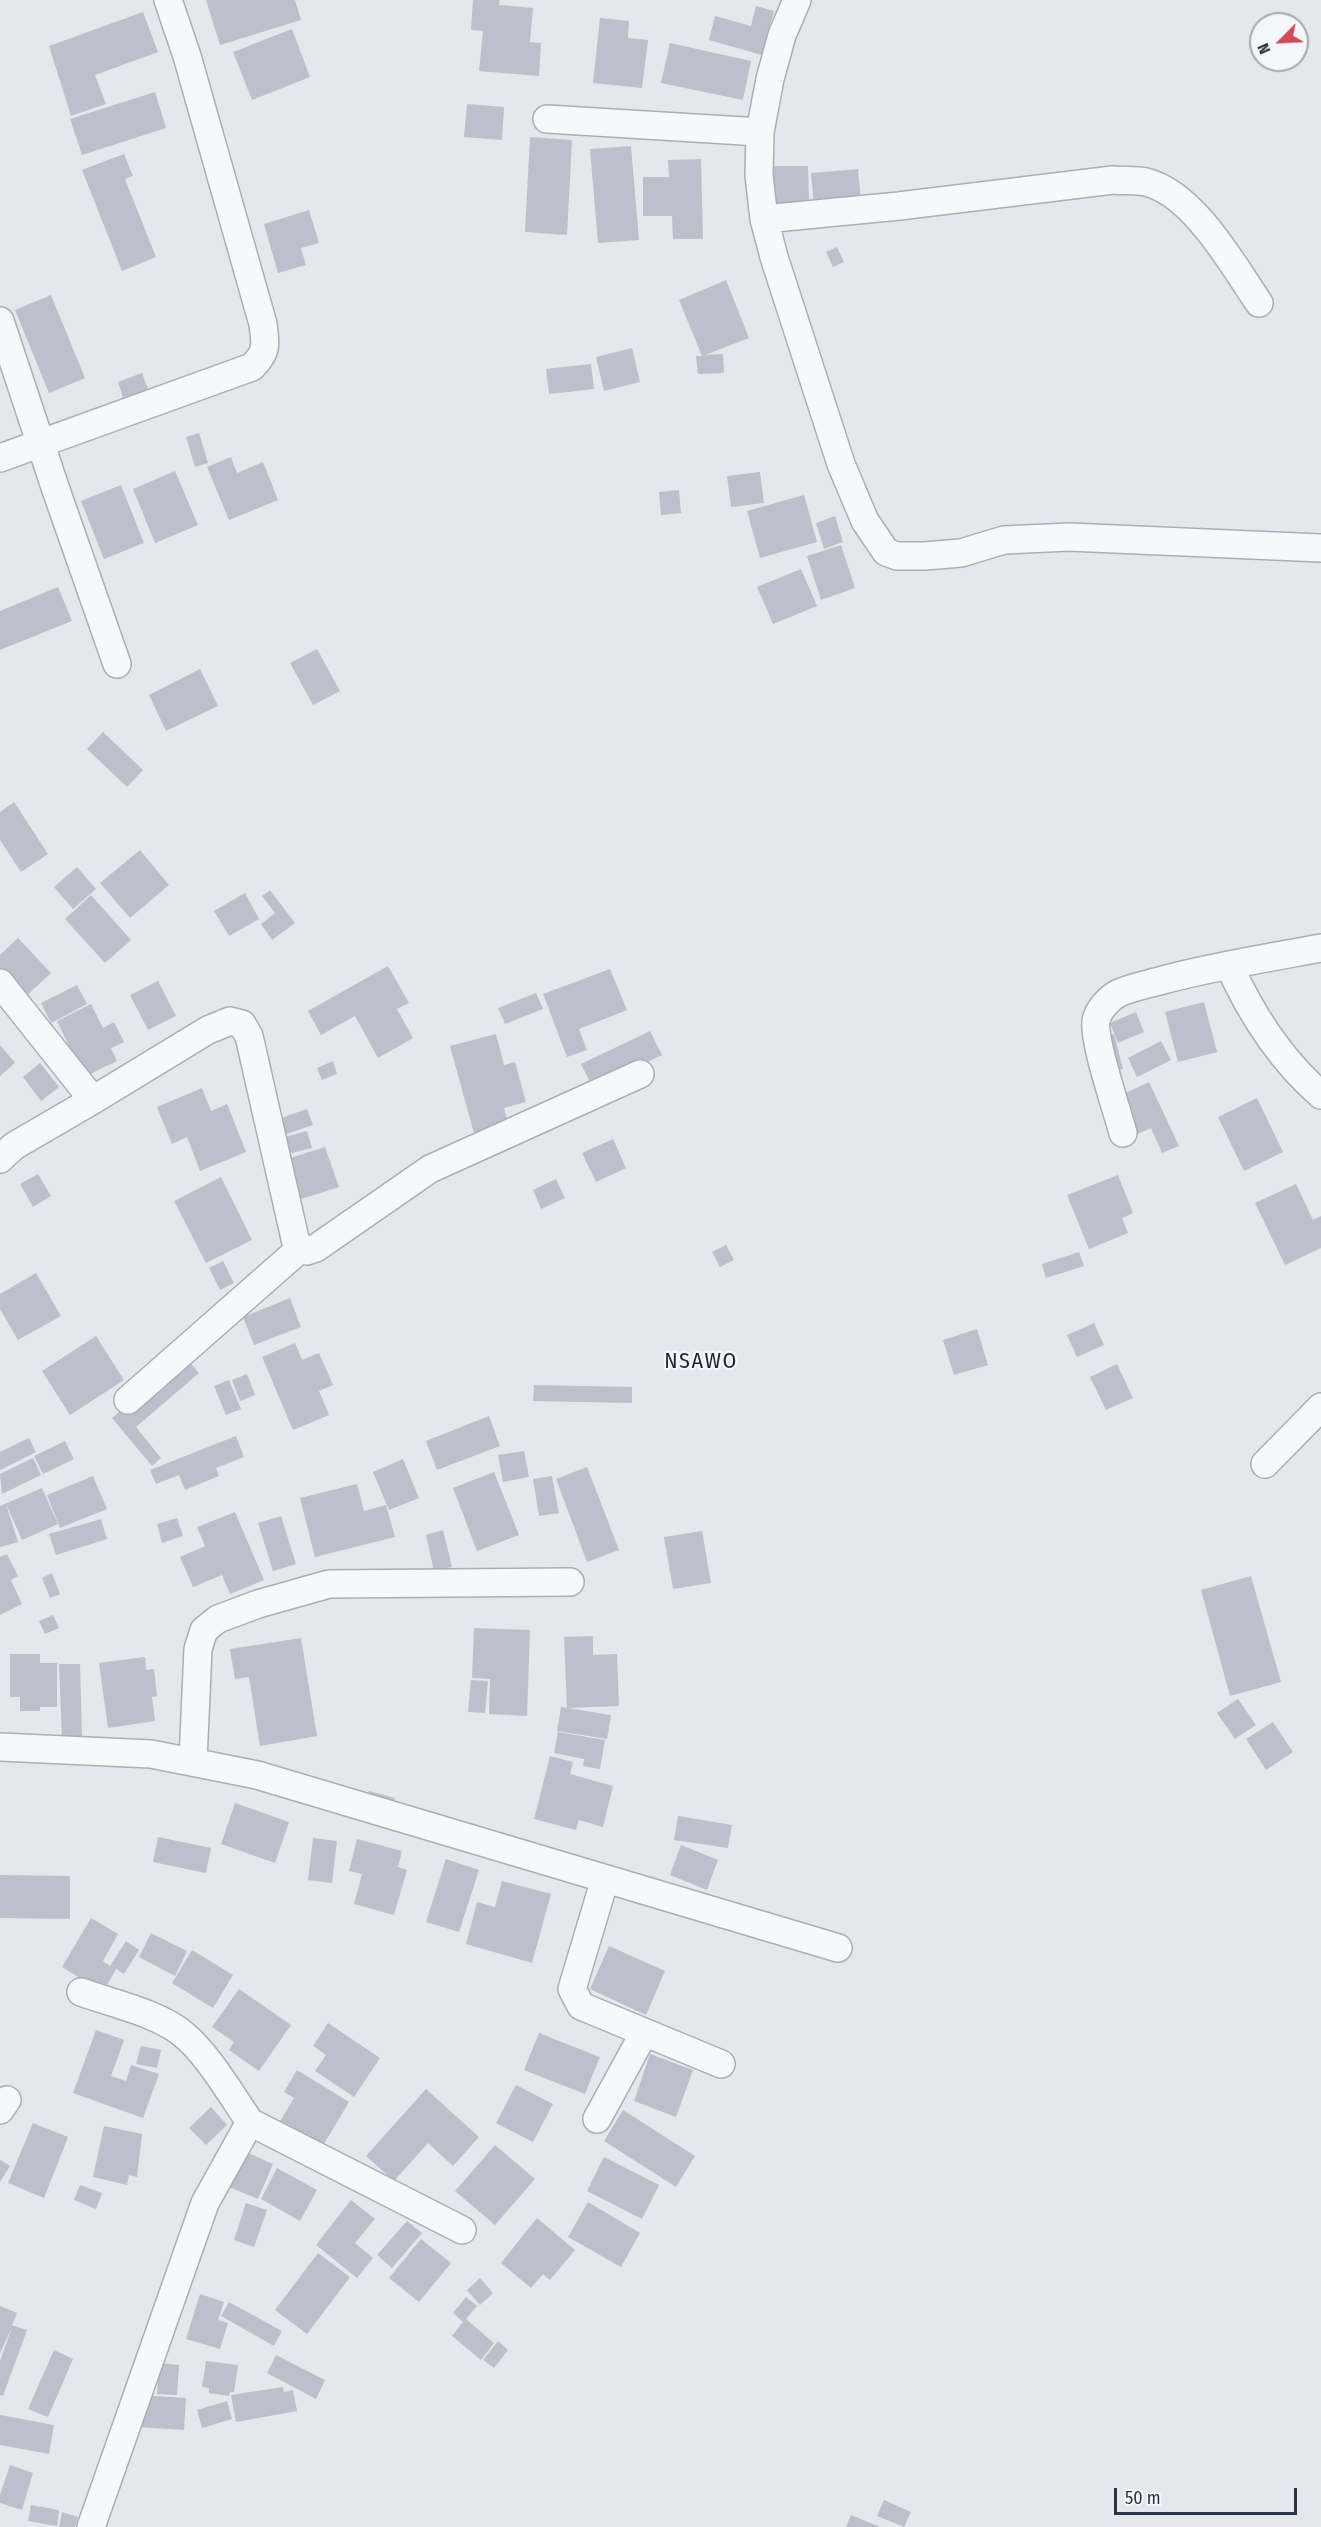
<!DOCTYPE html>
<style>
body{margin:0}
#map{position:relative;width:1321px;height:2527px;overflow:hidden;background:#e4e7ec;font-family:"Fira Sans Condensed",sans-serif}
canvas{display:block}
.north{position:absolute;left:1249px;top:12px;width:60px;height:60px;box-sizing:border-box;background:#f4f6f9;border:2px solid #a4a8b1;border-radius:50%;rotate:246deg;font-size:16px;font-weight:700;line-height:24px;text-align:center;color:#2b3445}
.north::after{content:'';display:block;margin:auto;width:21px;height:27px;background:#d1495b;clip-path:polygon(50% 0,100% 100%,50% 72%,0 100%)}
.scale{position:absolute;left:1114px;top:2488px;width:183px;height:27px;box-sizing:border-box;border:3px solid #2b3445;border-top:0;padding-left:8px;font-size:18px;line-height:21px;white-space:nowrap;color:#2b3445;-webkit-text-stroke:4px #f4f6f9;paint-order:stroke}
</style>
<div id="map">
<canvas width="1321" height="2527"></canvas>
<div class="north">N</div>
<div class="scale">50 m</div>
</div>
<script>
const g = document.querySelector('canvas').getContext('2d');
g.lineJoin = 'round';
function fill(path, color) {
  g.fillStyle = color;
  g.fill(path, 'evenodd');
}
function stroke(path, color, width, dash) {
  g.strokeStyle = color;
  g.lineWidth = width;
  g.lineCap = dash ? 'butt' : 'round';
  g.setLineDash(dash || []);
  g.stroke(path);
}
function drawText(font, color, halo, rows, align = 'center') {
  g.font = font + ' "Fira Sans Condensed",sans-serif';
  g.lineWidth = 4.5;
  g.setLineDash([]);
  g.textBaseline = 'middle';
  g.strokeStyle = halo;
  g.fillStyle = color;
  for (const [text, x, y, turn = 0] of rows) {
    g.save();
    g.translate(x, y);
    g.rotate((+turn || 0) * Math.PI / 180);
    g.textAlign = isNaN(turn) ? turn : align;
    if (halo) g.strokeText(text, 0, 0);
    g.fillText(text, 0, 0);
    g.restore();
  }
}
fill(new Path2D(`
 M206,0h89l6,20 -81,25z
 M473,0h27l-1,5 34,3 -3,34 11,1 -2,33 -60,-5 4,-40 -12,-1z
 M756,6l18,5 -12,44 -53,-15 6,-24 36,10z
 M143,12l15,40 -63,23 11,29 -35,12 -22,-70z
 M600,18l29,3 -1,17 20,2 -6,48 -49,-5z
 M292,29l18,48 -58,23 -19,-48z
 M670,43l81,18 -8,39 -82,-17z
 M155,92l11,36 -84,27 -12,-36z
 M467,104l37,3 -2,33 -38,-3z
 M530,137l42,3 -5,95 -42,-3z
 M631,146l8,94 -41,3 -8,-94z
 M124,154l9,22 -8,3 31,78 -34,14 -40,-101z
 M701,159l2,80h-30l-1,-23h-29v-39h26l-1,-17z
 M773,166h35l1,37h-35z
 M858,169l4,43 -47,4 -4,-43z
 M309,210l10,33 -18,5 5,17 -28,8 -14,-49z
 M837,247l7,15 -11,5 -7,-15z
 M726,280l23,58 -44,17 18,-1 1,19 -26,1 -2,-18h6l-23,-56z
 M51,295l34,83 -36,15 -34,-83z
 M632,348l8,34 -36,9 -8,-34z
 M591,364l3,25 -45,5 -3,-25z
 M142,373l6,16 -25,9 -5,-16z
 M199,433l9,30 -13,4 -9,-30z
 M231,457l6,16 26,-11 15,38 -49,20 -22,-53z
 M175,471l23,54 -43,18 -22,-54z
 M760,472l4,31 -33,4 -4,-31z
 M121,485l23,58 -40,16 -23,-58z
 M679,490l2,23 -20,2 -2,-23z
 M804,495l13,47 -57,16 -13,-47z
 M835,516l8,26 -19,7 -8,-26z
 M841,545l14,43 -34,12 -14,-44z
 M801,569l16,37 -44,18 -16,-37z
 M58,587l14,34 -72,29v-39z
 M317,649l23,42 -27,14 -23,-42z
 M200,669l18,37 -52,25 -17,-36z
 M103,732l40,38 -16,17 -40,-38z
 M14,802l34,52 -27,18 -21,-32v-28z
 M140,850l29,35 -39,33 -30,-35z
 M77,867l19,22 -23,20 -19,-22z
 M270,890l25,33 -23,17 -11,-16 14,-11 -13,-17z
 M245,893l14,26 -30,17 -15,-25z
 M91,895l40,45 -26,23 -40,-44z
 M18,938l33,35 -28,26 -23,-26v-18z
 M388,966l21,37 -12,6 16,29 -35,20 -23,-42 -34,19 -13,-24z
 M610,969l17,41 -48,19 8,21 -20,7 -24,-63z
 M158,981l18,35 -28,14 -18,-35z
 M77,985l10,19 -36,19 -10,-20z
 M536,993l7,16 -38,15 -7,-16z
 M1204,1002l13,50 -39,10 -13,-50z
 M91,1004l12,24 11,-6 10,20 -13,6 6,13 -33,16 -27,-56z
 M1136,1012l8,20 -26,11 -8,-20z
 M650,1031l12,24 -69,33 -12,-24z
 M496,1034l8,31 11,-3 11,40 -22,6 5,20 -34,9 -25,-91z
 M1114,1034l9,35 -15,4 -9,-35z
 M1161,1041l10,19 -34,17 -9,-19z
 M0,1045l15,18 -15,13z
 M333,1061l4,13 -15,6 -5,-12z
 M40,1063l19,24 -18,14 -18,-24z
 M1149,1082l30,64 -17,7 -11,-25 -16,7 -18,-38z
 M202,1088l9,23 16,-7 19,48 -46,19 -13,-34 -15,7 -15,-37z
 M1257,1098l26,54 -39,19 -26,-54z
 M307,1109l6,16 -36,12 -5,-16z
 M307,1131l5,17 -29,7 -5,-16z
 M613,1139l13,29 -30,14 -14,-29z
 M325,1147l14,40 -44,14 -14,-40z
 M38,1174l13,22 -18,11 -13,-23z
 M1118,1175l15,38 -11,5 6,15 -39,16 -22,-54z
 M221,1177l31,63 -46,23 -32,-62z
 M556,1179l9,19 -24,11 -8,-19z
 M1296,1184l17,36 8,-4v32l-36,17 -30,-62z
 M726,1245l8,15 -14,7 -8,-15z
 M1079,1252l5,14 -38,12 -4,-14z
 M223,1261l11,22 -14,7 -11,-22z
 M36,1273l25,43 -43,24 -18,-31v-15z
 M290,1298l11,29 -47,18 -11,-28z
 M1094,1323l10,22 -27,12 -10,-22z
 M977,1329l11,36 -34,10 -11,-35z
 M96,1336l28,44 -54,35 -28,-44z
 M295,1343l7,17 17,-7 14,32 -14,6 10,24 -36,15 -31,-73z
 M185,1357l14,16 -63,54 25,31 -9,8 -40,-48z
 M1117,1364l16,34 -27,12 -16,-33z
 M247,1374l8,21 -15,6 -8,-21z
 M229,1380l12,29 -15,6 -12,-29z
 M534,1385l98,2v16l-99,-2z
 M489,1416l11,30 -63,24 -11,-29z
 M236,1436l8,21 -28,11 3,8 -34,14 -6,-15 -23,9 -6,-14z
 M29,1438l7,14 -36,18v-18z
 M65,1441l9,18 -31,15 -9,-18z
 M524,1451l5,26 -26,5 -5,-27z
 M33,1458l8,17 -39,19 -2,-20z
 M403,1459l16,39 -30,12 -16,-38z
 M587,1467l32,83 -32,12 -31,-83z
 M494,1472l25,63 -42,16 -24,-63z
 M93,1476l14,33 -47,19 -13,-33z
 M552,1476l7,37 -20,3 -6,-37z
 M357,1484l7,27 22,-6 9,32 -80,20 -15,-59z
 M42,1488l16,36 -36,16 -16,-36 12,38 -18,5v-41z
 M235,1512l29,68 -34,14 -8,-19 -29,12 -13,-30 25,-11 -8,-19z
 M281,1516l15,48 -23,7 -15,-48z
 M177,1518l6,18 -21,7 -5,-19z
 M101,1519l6,20 -51,16 -7,-21z
 M443,1530l9,37 -18,4 -8,-36z
 M702,1531l9,52 -38,6 -9,-52z
 M7,1554l11,22 -7,4 11,24 -22,11v-58z
 M52,1573l8,21 -10,4 -8,-20z
 M1251,1576l30,106 -51,14 -29,-106z
 M53,1615l6,13 -14,6 -6,-13z
 M474,1628l56,2 -3,86 -38,-2 1,-35 -18,-1z
 M593,1636v19l24,-1 2,52 -52,2 -3,-71z
 M301,1638l16,98 -57,10 -11,-69 -14,2 -5,-30z
 M10,1654h30v9h17v44h-17v4h-20v-14h-10z
 M145,1657l1,13 8,-1 3,27 -5,1 3,24 -47,7 -9,-65z
 M59,1664h21l2,74 -20,1z
 M471,1680l17,1 -3,32 -17,-1z
 M1238,1699l18,26 -21,14 -18,-26z
 M561,1707l50,8 -4,24 -50,-8z
 M1273,1722l20,30 -27,18 -20,-31z
 M558,1732l47,8 -5,29 -17,-3 1,-7 -30,-6z
 M550,1756l23,6 -3,12 43,12 -10,41 -24,-7 -3,10 -42,-11z
 M369,1791l26,7 -5,21 -26,-7z
 M235,1803l54,19 -14,41 -54,-19z
 M678,1816l54,9 -4,23 -54,-8z
 M158,1837l53,11 -5,25 -53,-11z
 M313,1838l24,3 -5,42 -24,-3z
 M357,1839l45,12 -4,16 9,3 -13,45 -40,-11 8,-30 -13,-3z
 M681,1845l37,15 -11,30 -37,-15z
 M446,1859l33,11 -20,62 -33,-10z
 M0,1875l70,1v43l-70,-1z
 M502,1881l49,13 -19,69 -66,-19 11,-42 18,5z
 M91,1918l27,16 -15,27 7,5 16,-25 13,9 -15,24 -8,-5 -13,23 -41,-25z
 M151,1933l36,18 -12,25 -36,-19z
 M609,1946l56,25 -19,44 -56,-26z
 M192,1950l41,25 -20,33 -41,-25z
 M239,1989l52,36 -32,46 -30,-21 5,-8 -22,-15z
 M328,2023l52,35 -26,39 -39,-26 11,-16 -13,-9z
 M96,2030l28,10 -13,36 15,5 5,-16 28,9 -16,44 -70,-25z
 M539,2033l61,24 -15,37 -61,-24z
 M141,2046l20,4 -4,18 -21,-4z
 M650,2054l43,16 -17,47 -42,-16z
 M297,2070l52,32 -28,47 -42,-26 15,-25 -10,-6z
 M516,2085l37,19 -20,38 -37,-19z
 M426,2089l53,48 -26,29 -25,-23 -34,38 -28,-25z
 M211,2107l16,18 -21,20 -17,-17z
 M623,2110l72,46 -19,31 -72,-46z
 M33,2123l35,14 -24,61 -36,-15z
 M104,2126l38,8 -5,43 -8,-2 -2,10 -34,-8z
 M495,2145l40,34 -40,46 -40,-34z
 M244,2151l29,13 -15,35 -29,-12z
 M604,2157l55,28 -17,34 -55,-28z
 M0,2160l10,6 -10,16z
 M277,2168l40,22 -17,31 -39,-22z
 M80,2185l22,8 -6,16 -22,-9z
 M351,2200l24,19 -20,24 18,15 -16,20 -41,-33z
 M588,2202l52,31 -19,34 -53,-30z
 M246,2203l21,7 -13,37 -20,-7z
 M537,2218l38,32 -25,30 -7,-6 -12,14 -30,-25z
 M407,2221l15,12 -30,35 -15,-13z
 M421,2239l30,24 -32,39 -30,-24z
 M318,2253l32,24 -43,57 -32,-24z
 M480,2278l13,15 -13,12 -13,-15z
 M200,2294l24,8 -6,18 10,3 -8,26 -34,-10z
 M466,2297l11,9 -11,13 28,24 -13,17 -29,-24 11,-14 -10,-9z
 M229,2302l53,29 -8,15 -53,-30z
 M0,2306l17,7 -5,12 15,5 -24,66 -3,-1v-34l12,-34 -12,26z
 M498,2341l10,9 -14,18 -11,-8z
 M54,2350l19,9 -25,58 -20,-8z
 M276,2355l49,25 -9,19 -49,-26z
 M206,2361l32,4 -4,27h-4l-1,4 -20,-3v-5l-7,-1z
 M159,2363l20,2 -2,30 -20,-1z
 M283,2387l1,5 9,-2 4,21 -61,11 -5,-27z
 M139,2395l47,3 -2,32 -47,-3z
 M227,2401l5,18 -30,9 -5,-18z
 M0,2415l54,10 -5,29 -49,-9z
 M10,2465l23,8 -11,37 -22,-7v-8z
 M884,2500l27,12 -7,15 -27,-11z
 M31,2505l28,5 -2,16 -29,-5z
 M62,2512l16,5 -3,10h-16z
 M851,2515l29,12h-34z`), '#bbc0ca');
const street = new Path2D(`
 M797,0l-15,35 -12,44 -10,53 -1,43 5,44 10,38 67,207 24,57 21,31 11,4h28l36,-3 43,-13 65,-3 252,11
 M547,119l213,13
 M764,219l135,-13 214,-26c11,1 23,0 33,2 48,12 87,83 113,121
 M0,321l56,169 61,174
 M0,458l252,-91c15,-15 14,-21 11,-43l-76,-268 -19,-56
 M1229,965c22,49 52,95 92,130
 M0,983l93,117
 M1123,1133c-6,-23 -30,-92 -27,-112 2,-11 13,-23 23,-28 13,-6 30,-9 44,-13 52,-14 105,-22 158,-32
 M0,1159l14,-13 79,-46 115,-70 22,-9 12,3 7,12 47,207 11,8 9,-3 114,-79 210,-95
 M128,1400l173,-152
 M1265,1464l56,-57
 M0,1747l151,7 106,21 581,173
 M193,1761l5,-112 6,-19 14,-11 40,-15 71,-20 241,-2
 M605,1879l-33,110 9,17 140,58
 M81,1992c30,11 77,21 102,42 24,19 49,62 67,88
 M0,2110l7,-10
 M597,2119l47,-86
 M91,2527l114,-324 45,-81 212,108`);
stroke(street, '#a9aeb7', 30);
stroke(street, '#f7f8fa', 27);
g.letterSpacing = '1.5px';
drawText('22px', '#1d2536', '#f4f6f9', [
 ["NSAWO",701,1362]
]);
g.letterSpacing = '0px';
</script>
